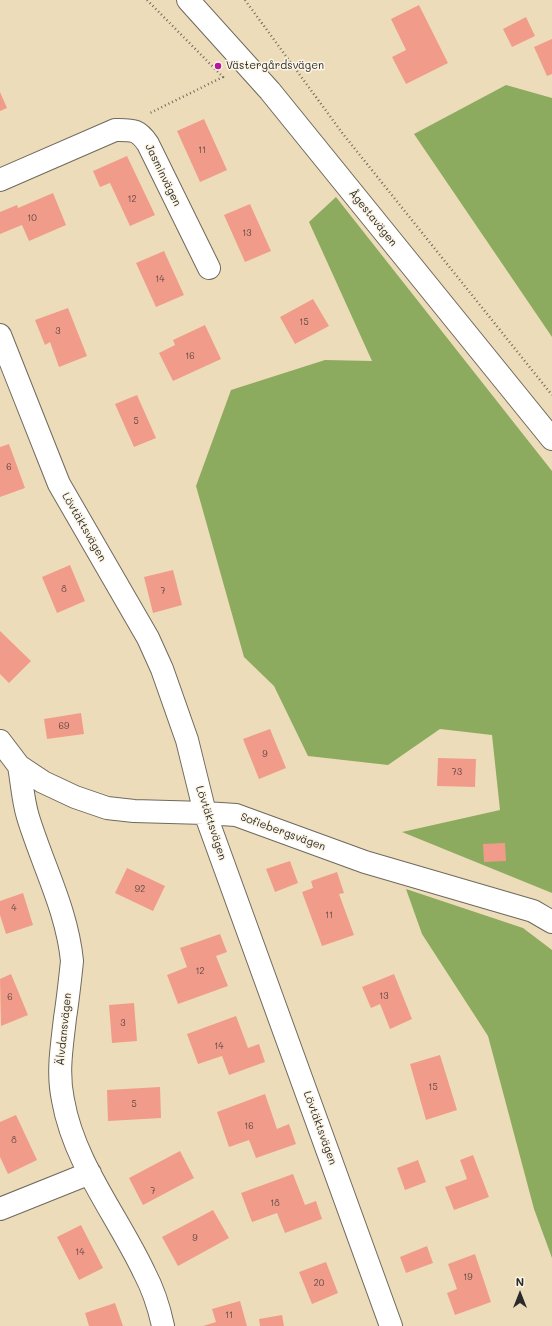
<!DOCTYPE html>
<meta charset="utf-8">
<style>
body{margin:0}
#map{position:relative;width:552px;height:1326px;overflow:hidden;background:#eddcb9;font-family:Mali,sans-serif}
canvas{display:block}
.north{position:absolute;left:500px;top:1274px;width:40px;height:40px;-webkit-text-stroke:3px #fcf5e5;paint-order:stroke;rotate:0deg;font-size:11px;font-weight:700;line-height:16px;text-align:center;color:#2b2b2b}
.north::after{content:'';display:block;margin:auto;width:14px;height:18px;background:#2b2b2b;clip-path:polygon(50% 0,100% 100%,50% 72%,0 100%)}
</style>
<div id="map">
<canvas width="552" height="1326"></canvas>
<div class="north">N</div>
</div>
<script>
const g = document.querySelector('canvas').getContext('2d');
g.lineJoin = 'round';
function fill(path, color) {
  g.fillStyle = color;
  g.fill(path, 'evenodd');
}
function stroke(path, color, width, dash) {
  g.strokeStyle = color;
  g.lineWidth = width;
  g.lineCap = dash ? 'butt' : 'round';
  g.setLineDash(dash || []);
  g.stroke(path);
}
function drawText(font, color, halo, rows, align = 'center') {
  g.font = font + ' Mali,sans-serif';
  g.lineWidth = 3;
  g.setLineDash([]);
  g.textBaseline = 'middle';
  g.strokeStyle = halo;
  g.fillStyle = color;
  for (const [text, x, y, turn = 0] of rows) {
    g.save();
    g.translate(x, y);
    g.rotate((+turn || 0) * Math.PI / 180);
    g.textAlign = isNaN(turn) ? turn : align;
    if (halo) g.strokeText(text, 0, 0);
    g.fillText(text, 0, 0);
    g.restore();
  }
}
fill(new Path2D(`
 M506,85l46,13v239l-138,-203z
 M336,197l216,274v422l-150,-61 98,-22 -8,-75 -52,-6 -52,36 -80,-9 -34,-70 -30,-29 -48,-171 35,-96 94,-30 47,1 -63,-139z
 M406,889l117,39 29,22v308l-18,-49 -46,-173 -66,-102z`), '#8cab5f');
fill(new Path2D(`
 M419,5l29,58 -42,21 -14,-27 14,-7 -15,-31z
 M526,17l9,19 -23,11 -9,-18z
 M552,39v35l-5,2 -13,-29z
 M0,92l7,16 -7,3z
 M204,119l23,51 -27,12 -23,-51z
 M127,156l28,59 -25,11 -20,-43 -10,4 -7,-16z
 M53,193l13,32 -37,16 -7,-16 -22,9v-22l17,-7 1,3z
 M250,204l21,47 -26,11 -21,-47z
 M164,251l20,44 -28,12 -20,-44z
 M313,299l16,27 -34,18 -15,-27z
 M68,308l19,48 -28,11 -9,-25 -5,3 -10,-25z
 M205,325l16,34 -48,22 -14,-28 16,-8 -2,-5z
 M137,395l19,43 -22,9 -19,-43z
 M9,444l16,44 -25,9v-50z
 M70,565l15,36 -28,12 -15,-36z
 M173,570l9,35 -29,8 -9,-36z
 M0,631l31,30 -22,22 -9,-9z
 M81,713l3,21 -37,5 -3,-20z
 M270,729l16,39 -27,11 -16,-40z
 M438,758l38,1 -1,28 -38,-1z
 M505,843l1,18 -22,1 -1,-18z
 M290,861l8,22 -23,9 -9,-23z
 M127,868l38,18 -12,25 -38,-18z
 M337,872l7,21 -5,1 15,41 -32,11 -20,-54 11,-4 -2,-7z
 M23,893l10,32 -27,9 -6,-19v-14z
 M220,934l7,18 -11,4 12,30 -50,18 -11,-29 20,-8 -7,-19z
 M11,974l17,41 -27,11 -1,-47z
 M394,974l18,45 -22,10 -10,-25 -9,4 -9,-21z
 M134,1003l3,38 -25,2 -3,-38z
 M236,1016l12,32 11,-4 6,18 -36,13 -7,-19 -24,8 -11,-30z
 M440,1055l17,55 -31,10 -16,-56z
 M160,1087l1,31 -53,3 -1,-31z
 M265,1094l12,35 12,-5 7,20 -40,14 -7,-18 -20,7 -12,-35z
 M16,1115l21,45 -29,14 -8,-17v-35z
 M180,1151l14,27 -51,27 -14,-27z
 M473,1155l16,42 -35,13 -9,-23 22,-8 -7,-19z
 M418,1160l8,22 -21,8 -8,-22z
 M293,1174l12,31 11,-4 6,18 -37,14 -8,-20 -25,9 -11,-29z
 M213,1210l16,28 -51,28 -16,-29z
 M81,1225l22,43 -24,12 -22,-43z
 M427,1246l6,17 -27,10 -6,-16z
 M475,1254l16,48 -36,13 -8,-22 10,-4 -9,-25z
 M326,1262l12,31 -26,11 -13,-32z
 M240,1301l7,25h-44l13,-4 -4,-13z
 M115,1303l8,23h-34l-4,-13z
 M282,1315l2,11h-24l-1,-7z`), '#f19c8a');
const minor = new Path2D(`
 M0,180l115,-50c18,0 23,-1 33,14l61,124
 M0,335l59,149 89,154 14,31 25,71 18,73 186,513
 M0,741l19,25 24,16 32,15 32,11 27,3 71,2 31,2 129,47 168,49 19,11
 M19,766c3,17 4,35 9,51 15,49 39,93 44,144 -2,19 -4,38 -7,57 -3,28 -8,54 -2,82 11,63 54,115 81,172 9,17 15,35 19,54
 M0,1209l90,-36`);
const major = new Path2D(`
 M188,0l82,91 282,348`);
stroke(minor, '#6f695d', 24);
stroke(major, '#6f695d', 24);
stroke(new Path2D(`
 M147,0l76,77 -75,37
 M245,0l98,134 209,261`), '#6f695d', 2.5, [1, 3]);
stroke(minor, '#fff', 22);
stroke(major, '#fff', 22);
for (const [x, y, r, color] of [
 [218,66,4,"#b5179e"]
]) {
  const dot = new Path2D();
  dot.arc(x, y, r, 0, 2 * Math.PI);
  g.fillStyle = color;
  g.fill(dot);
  stroke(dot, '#fcf5e5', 1.5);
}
drawText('9px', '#5c4743', null, [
 ["11",202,150],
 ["12",132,199],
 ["10",32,218],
 ["13",247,233],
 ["14",160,279],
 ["15",304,322],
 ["3",58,331],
 ["16",190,356],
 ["5",136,421],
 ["6",9,467],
 ["8",64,589],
 ["7",163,591],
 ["69",64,726],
 ["9",265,754],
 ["73",457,772],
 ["92",140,889],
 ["4",14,908],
 ["11",329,915],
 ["12",200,971],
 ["13",384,996],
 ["6",10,997],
 ["3",123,1023],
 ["14",219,1046],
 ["15",433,1087],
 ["5",134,1104],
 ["16",249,1126],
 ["8",14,1140],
 ["7",153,1191],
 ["18",275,1203],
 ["9",195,1238],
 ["14",80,1252],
 ["19",468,1277],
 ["20",319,1283],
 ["11",229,1315]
]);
drawText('11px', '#2b2b2b', '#fcf5e5', [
 ["Västergårdsvägen",226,66]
], 'left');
drawText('11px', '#2b2b2b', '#fcf5e5', [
 ["Jasminvägen",163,175,64],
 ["Ågestavägen",373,218,51],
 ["Lövtäktsvägen",84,527,60],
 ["Lövtäktsvägen",211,823,72],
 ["Sofiebergsvägen",283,832,20],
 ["Älvdansvägen",64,1029,-84],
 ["Lövtäktsvägen",320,1128,70]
]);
</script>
